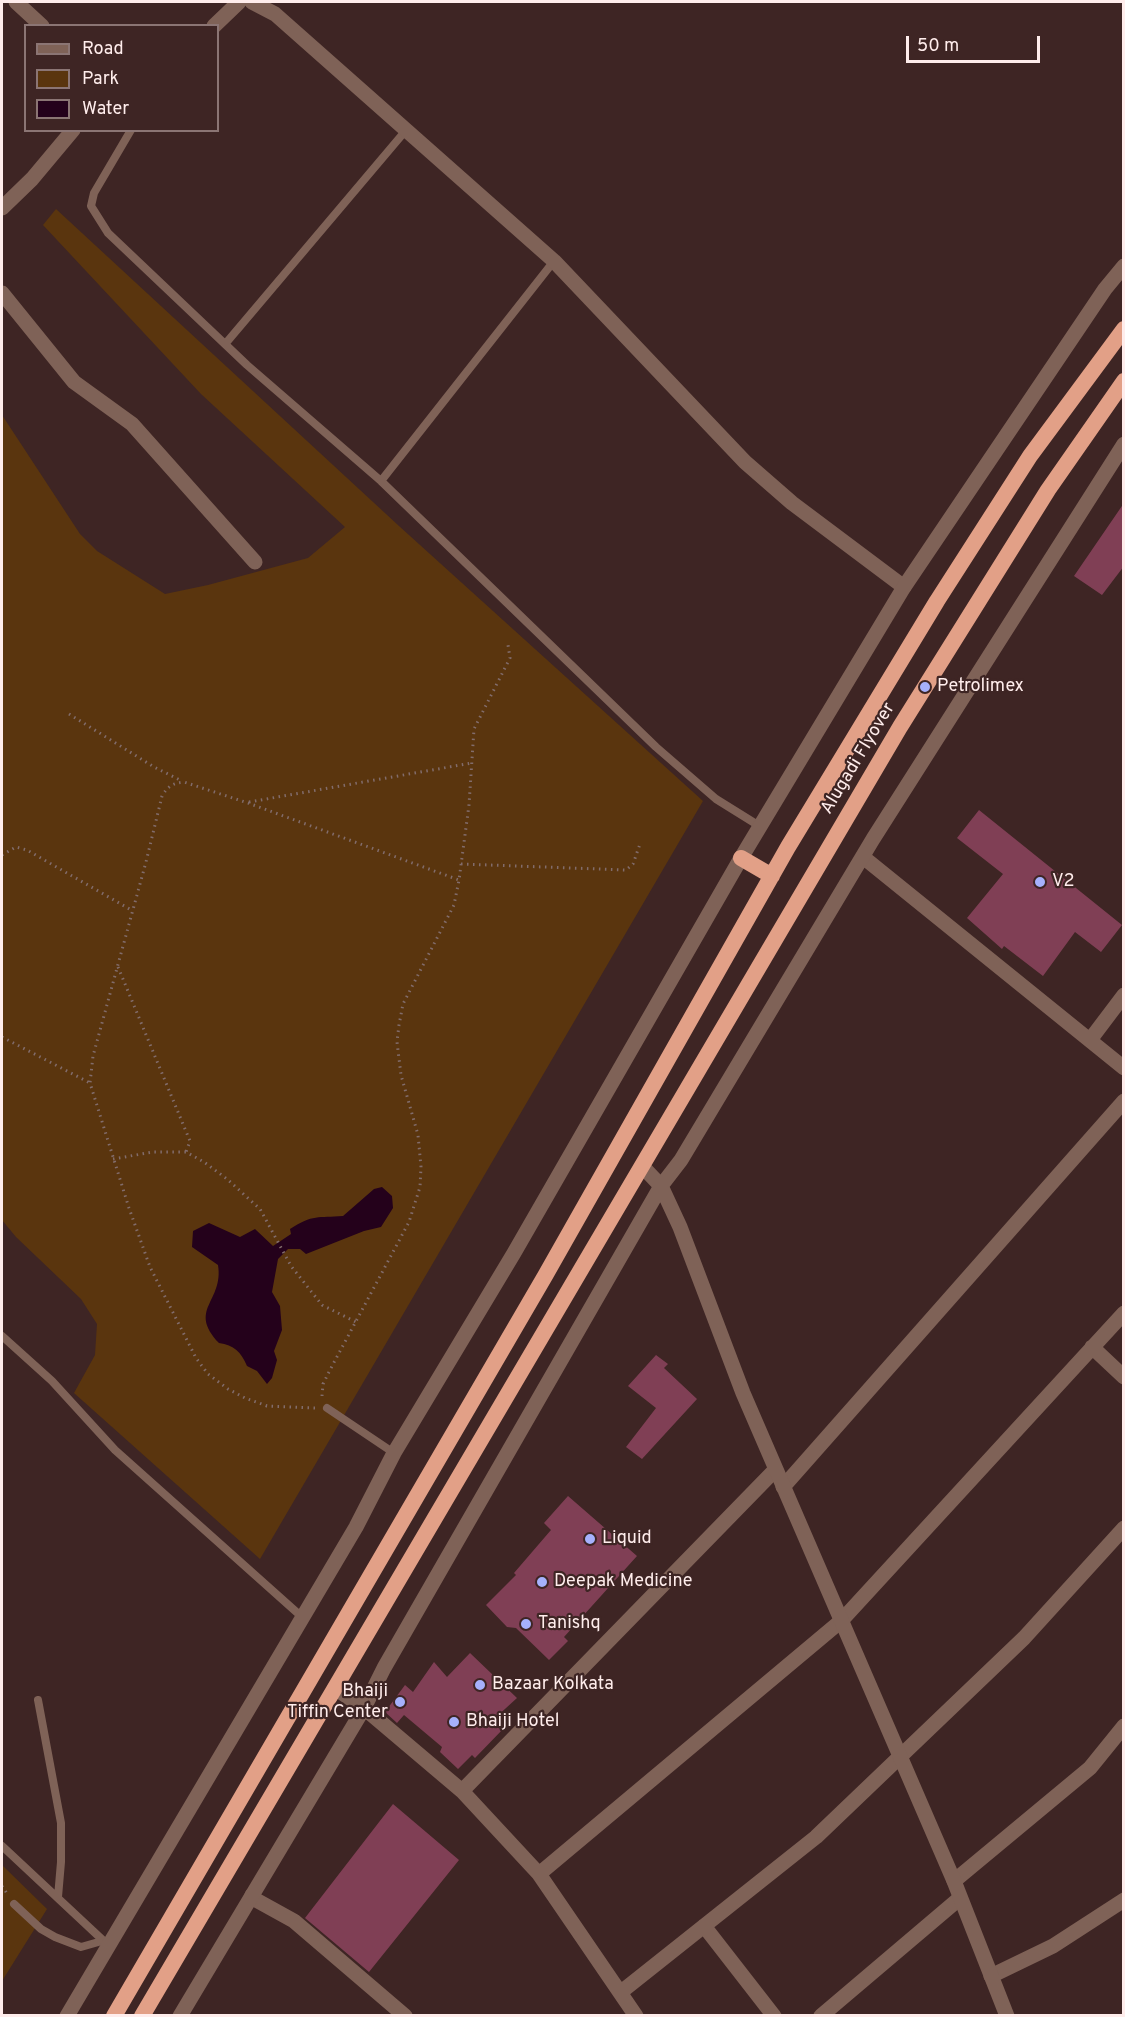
<!DOCTYPE html>
<style>
body{margin:0}
#map{position:relative;width:1125px;height:2017px;overflow:hidden;background:#3e2524;font-family:Overpass,sans-serif}
canvas{display:block}
.frame{position:absolute;inset:0;border:3px solid #ffedec;pointer-events:none}
.legend{position:absolute;left:24px;top:24px;width:195px;height:108px;box-sizing:border-box;background:#3e2524;border:2px solid #8b7574;margin:0;padding:8px 10px;list-style:none;font-size:18px;color:#ffedec}
.legend li{display:flex;align-items:center;gap:12px;height:30px}
.legend b{width:30px;border:2px solid #8b7574}
.scale{position:absolute;left:906px;top:36px;width:134px;height:27px;box-sizing:border-box;border:3px solid #ffedec;border-top:0;padding-left:8px;font-size:18px;line-height:21px;white-space:nowrap;color:#ffedec;-webkit-text-stroke:4px #3e2524;paint-order:stroke}
</style>
<div id="map">
<canvas width="1125" height="2017"></canvas>
<div class="frame"></div>
<ul class="legend">
<li><b style="height:8px;background:#7f6257"></b>Road</li>
<li><b style="height:16px;background:#5a350e"></b>Park</li>
<li><b style="height:16px;background:#24011b"></b>Water</li>
</ul>
<div class="scale">50 m</div>
</div>
<script>
const g = document.querySelector('canvas').getContext('2d');
g.lineJoin = 'round';
function fill(path, color) {
  g.fillStyle = color;
  g.fill(path, 'evenodd');
}
function stroke(path, color, width, dash) {
  g.strokeStyle = color;
  g.lineWidth = width;
  g.lineCap = dash ? 'butt' : 'round';
  g.setLineDash(dash || []);
  g.stroke(path);
}
function drawText(font, color, halo, rows, align = 'center') {
  g.font = font + ' Overpass,sans-serif';
  g.lineWidth = 4.5;
  g.setLineDash([]);
  g.textBaseline = 'middle';
  g.strokeStyle = halo;
  g.fillStyle = color;
  for (const [text, x, y, turn = 0] of rows) {
    g.save();
    g.translate(x, y);
    g.rotate((+turn || 0) * Math.PI / 180);
    g.textAlign = isNaN(turn) ? turn : align;
    if (halo) g.strokeText(text, 0, 0);
    g.fillText(text, 0, 0);
    g.restore();
  }
}
fill(new Path2D(`
 M56,209l343,317 304,275 -443,758 -186,-166 21,-38 2,-31 -16,-25 -65,-62 -14,-17v-805l78,119 17,17 68,43 43,-9 100,-27 37,-31 -144,-133 -158,-169z
 M2,1865l45,44 -45,72z`), '#5a350e');
fill(new Path2D(`
 M382,1187l10,9 1,12 -12,19 -17,4 -58,23 -6,-5h-12l-10,10 -6,33 8,14 2,24 -8,21 3,9 -5,18 -5,6 -10,-13 -10,-5c-6,-14 -13,-21 -28,-23 -32,-34 5,-41 -1,-78l-26,-18 1,-16 16,-8 31,14 15,-8 18,17 18,-12 -1,-5c23,-15 28,-11 53,-13l31,-27z`), '#24011b');
fill(new Path2D(`
 M1124,503v63l-22,29 -28,-19z
 M979,810l143,115 -21,27 -26,-20 -32,44 -39,-30 -2,3 -35,-31 36,-44 -46,-36z
 M656,1355l12,9 -4,4 33,31 -55,60 -16,-12 30,-39 -28,-22z
 M568,1496l69,60 -73,81 4,4 -19,19 -33,-32 -9,-1 -21,-22 30,-30 -2,-2 37,-43 -7,-7z
 M470,1653l47,45 -23,21 10,9 -29,30 -3,-3 -14,14 -18,-17 2,-5 -38,-32 -7,8 -12,-11 20,-27 8,7 21,-30 13,15z
 M393,1804l66,56 -90,112 -64,-54z`), '#803f55');
stroke(new Path2D(`
 M69,714l85,53 28,14
 M249,802l223,-39
 M2,855l14,-8 11,3 106,61
 M461,864l165,6 7,-6 7,-20
 M118,967l72,174 -4,11
 M2,1037l88,46
 M113,1159l40,-7h33l18,10 23,17 33,30 31,57 31,39 34,17
 M322,1396l1,-12 8,-16 78,-146 11,-35 1,-20 -3,-32 -17,-60 -4,-33 2,-17 4,-21 51,-99 5,-25 10,-75 5,-76 36,-71 -2,-13
 M315,1408l-48,-2 -22,-8 -17,-9 -20,-15 -12,-16 -46,-91 -21,-59 -39,-125 3,-27 53,-194 16,-66c6,-10 11,-13 22,-14l64,21 211,77
 M2,1886l6,9`), '#826c6b', 3, [1.5, 4.5]);
stroke(new Path2D(`
 M131,130l-37,63 -3,13 17,27 139,132 134,116 275,266 60,52 45,28
 M226,343l181,-214
 M381,481l173,-220
 M2,1336l50,45 63,69 187,167
 M327,1408l67,45
 M38,1700l23,123v39l-3,35
 M2,1846l106,99
 M14,1904l27,25 14,8 26,10 21,-6`), '#7f6257', 8);
stroke(new Path2D(`
 M16,2l26,24
 M252,2l23,12 279,247 191,201 47,41 112,84
 M214,26l25,-24
 M2,208l30,-29 41,-49
 M2,293l72,89 58,42 123,138
 M863,857l261,211
 M1090,1040l34,-45
 M1092,1347l32,30
 M783,1487l341,-386
 M335,1688l29,20 98,83 77,83 97,142
 M462,1791l313,-321
 M539,1874l302,-253 283,-308
 M954,1881l136,-113 34,-42
 M252,1895l4,5 38,21 111,95
 M704,1926l70,90
 M991,1976l62,-30 71,-46
 M621,1992l195,-155 208,-199 100,-110
 M821,2016l139,-118`), '#7f6257', 15);
stroke(new Path2D(`
 M642,1166l19,20 19,41 63,166 211,488 53,135
 M67,2016l289,-489 38,-74 120,-200 227,-395 163,-271 201,-298 19,-23
 M180,2016l184,-308 20,-40 277,-482 20,-26 192,-321 251,-395`), '#7f6257', 15);
stroke(new Path2D(`
 M741,858l31,18
 M114,2016l431,-740 243,-429 149,-246 93,-145 94,-127
 M142,2016l758,-1289 148,-237 76,-109`), '#e2a087', 16);
for (const [x, y, r, color] of [
 [925,687,6,"#a6b1fc"],
 [1040,882,6,"#a6b1fc"],
 [590,1539,6,"#a6b1fc"],
 [542,1582,6,"#a6b1fc"],
 [526,1624,6,"#a6b1fc"],
 [480,1685,6,"#a6b1fc"],
 [400,1702,6,"#a6b1fc"],
 [454,1722,6,"#a6b1fc"]
]) {
  const dot = new Path2D();
  dot.arc(x, y, r, 0, 2 * Math.PI);
  g.fillStyle = color;
  g.fill(dot);
  stroke(dot, '#3e2524', 2);
}
drawText('18px', '#ffedec', '#3e2524', [
 ["Petrolimex",937,687],
 ["V2",1052,882],
 ["Liquid",602,1539],
 ["Deepak Medicine",554,1582],
 ["Tanishq",538,1624],
 ["Bazaar Kolkata",492,1685],
 ["Bhaiji",388,1692,"right"],
 ["Tiffin Center",388,1713,"right"],
 ["Bhaiji Hotel",466,1722]
], 'left');
drawText('18px', '#ffedec', '#3e2524', [
 ["Alugadi Flyover",859,759,-59]
]);
</script>
